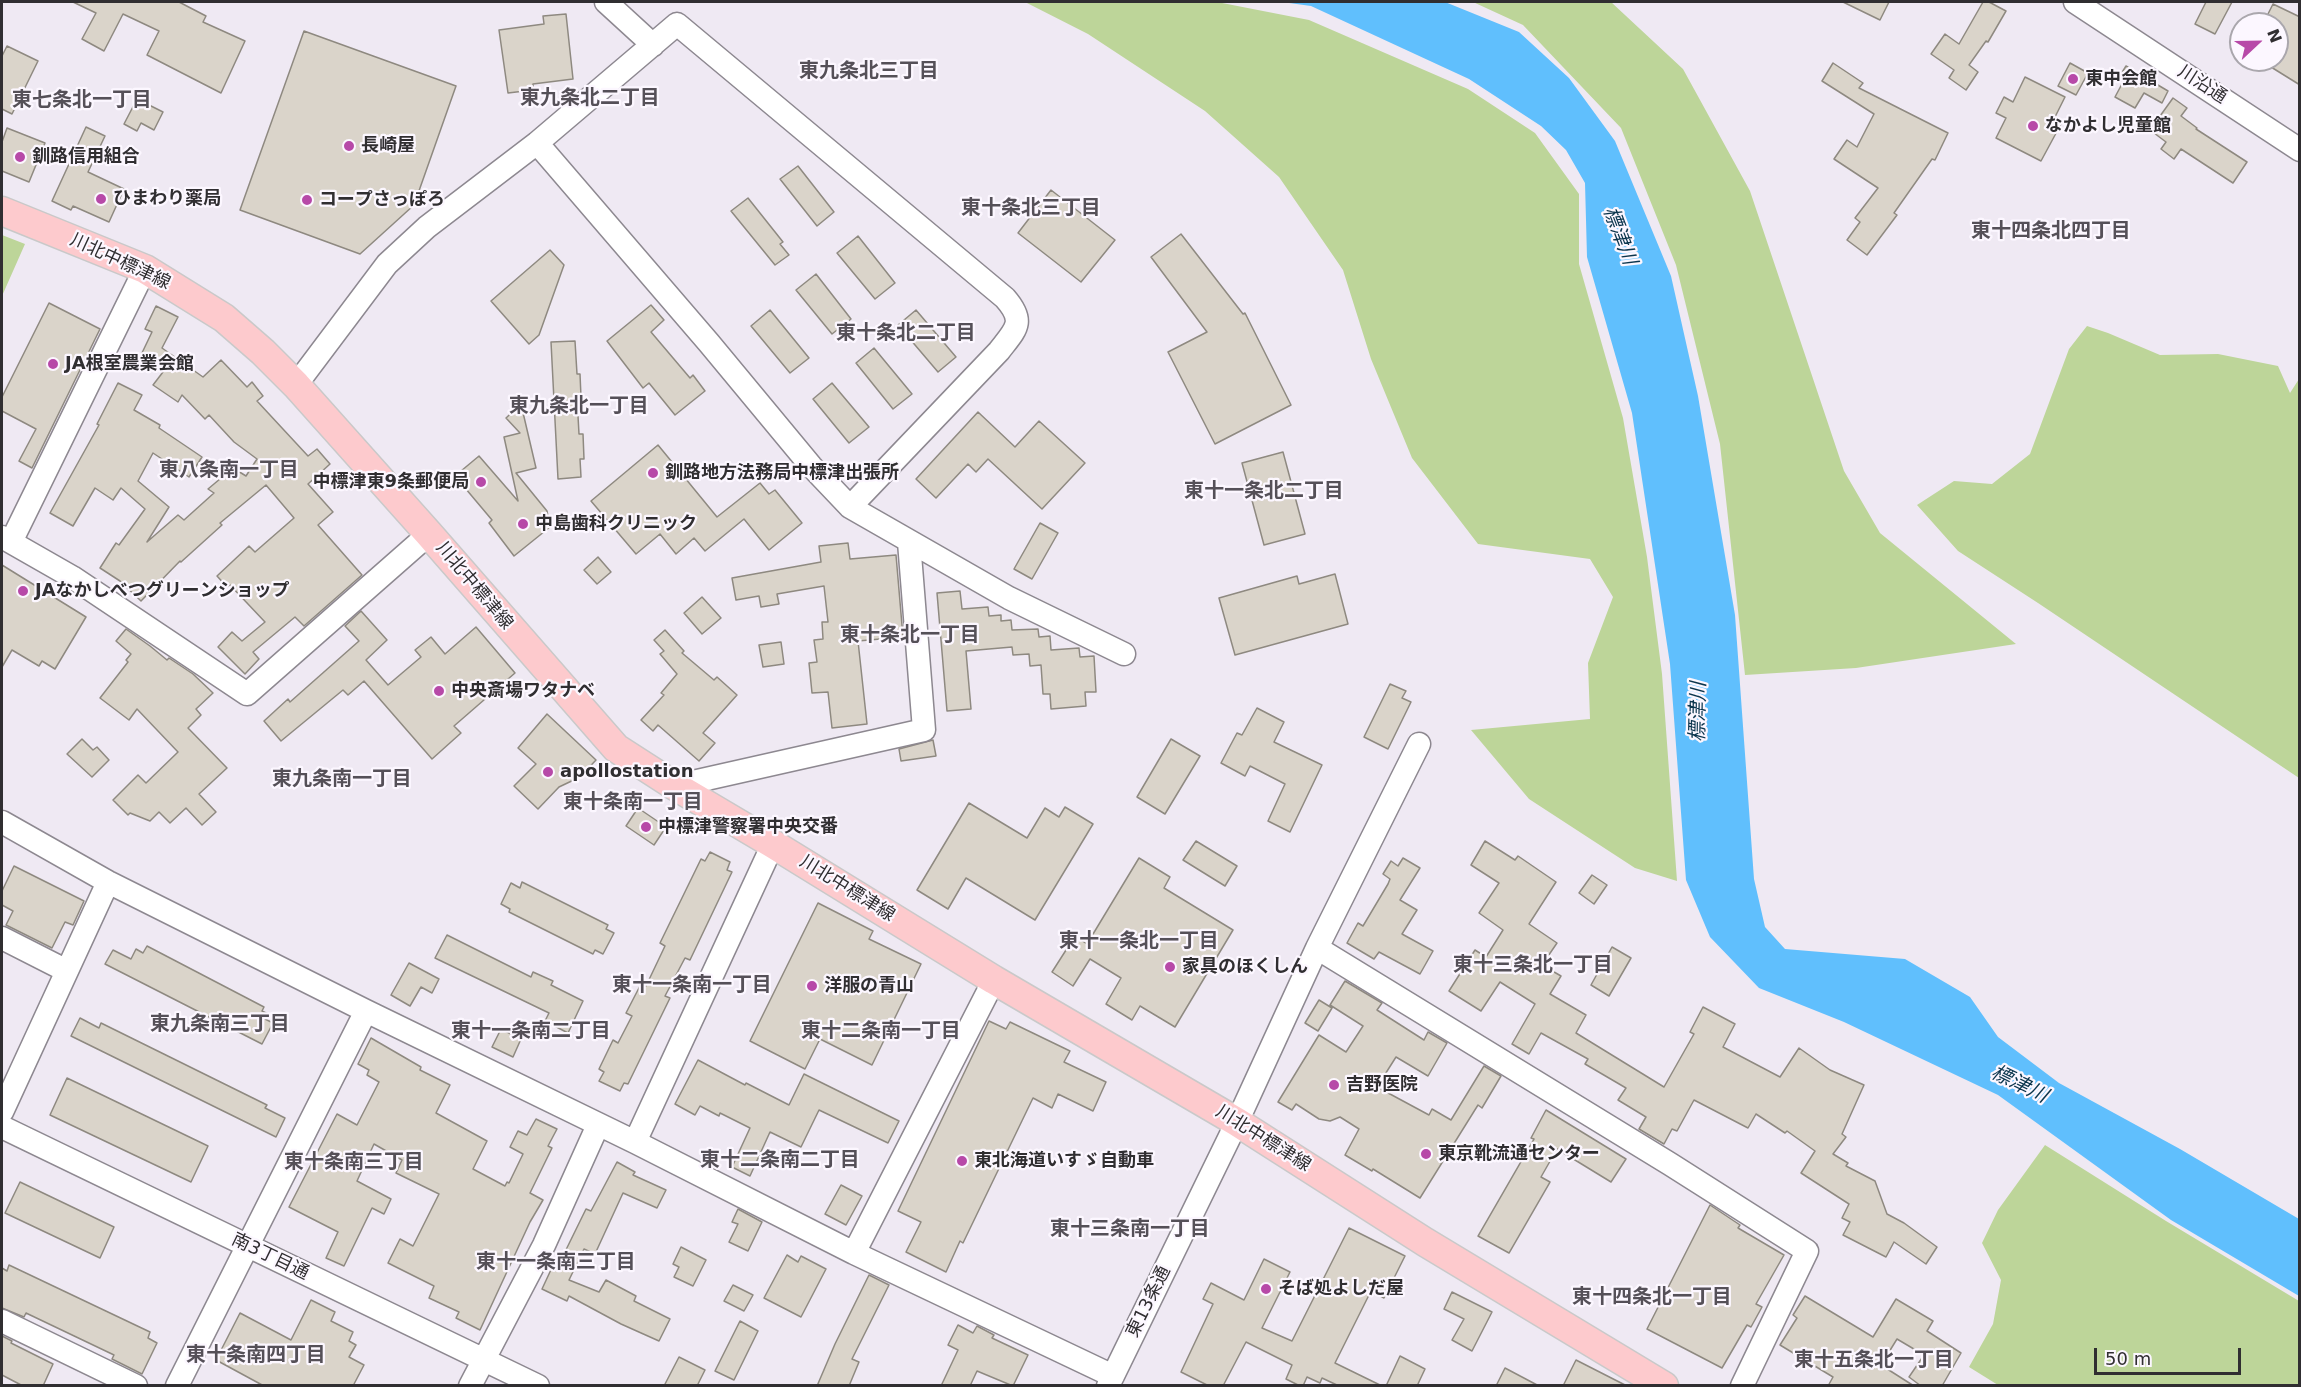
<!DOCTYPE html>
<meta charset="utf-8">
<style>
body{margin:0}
#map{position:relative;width:2301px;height:1387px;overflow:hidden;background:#efe9f3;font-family:"DejaVu Sans",sans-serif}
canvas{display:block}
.frame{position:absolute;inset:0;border:3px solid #302e31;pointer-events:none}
.north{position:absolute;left:2229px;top:12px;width:60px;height:60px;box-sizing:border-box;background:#fcf7ff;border:2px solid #aaa7ad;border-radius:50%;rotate:68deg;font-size:16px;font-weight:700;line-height:24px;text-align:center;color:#302e31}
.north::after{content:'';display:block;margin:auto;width:21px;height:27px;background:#b749a8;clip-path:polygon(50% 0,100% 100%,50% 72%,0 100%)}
.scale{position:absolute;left:2094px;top:1348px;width:147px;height:27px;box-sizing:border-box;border:3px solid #302e31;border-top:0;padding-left:8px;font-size:18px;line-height:21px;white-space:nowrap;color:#302e31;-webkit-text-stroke:4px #fcf7ff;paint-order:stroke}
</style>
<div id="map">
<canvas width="2301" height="1387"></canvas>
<div class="frame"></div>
<div class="north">N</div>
<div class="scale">50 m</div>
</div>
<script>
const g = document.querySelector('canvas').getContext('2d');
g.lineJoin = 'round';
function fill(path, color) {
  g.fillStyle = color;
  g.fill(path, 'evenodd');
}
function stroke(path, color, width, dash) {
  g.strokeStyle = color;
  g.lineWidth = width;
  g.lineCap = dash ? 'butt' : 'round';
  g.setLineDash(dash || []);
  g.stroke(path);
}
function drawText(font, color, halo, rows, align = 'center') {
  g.font = font + ' "DejaVu Sans","Noto Sans JP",sans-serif';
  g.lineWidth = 4.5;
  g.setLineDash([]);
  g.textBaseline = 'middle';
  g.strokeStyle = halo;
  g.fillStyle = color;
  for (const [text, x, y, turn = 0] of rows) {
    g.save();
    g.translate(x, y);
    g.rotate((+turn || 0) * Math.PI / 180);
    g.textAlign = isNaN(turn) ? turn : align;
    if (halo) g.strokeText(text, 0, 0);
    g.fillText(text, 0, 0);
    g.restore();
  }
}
fill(new Path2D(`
 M1025,2h192l92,18 159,69 67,44 44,61v70l44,154 24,139 15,117 15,207 -42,-13 -106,-69 -58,-69 119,-11 -2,-56 25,-66 -23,-38 -112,-15 -66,-86 -41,-99 -28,-89 -64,-93 -74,-66 -117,-77z
 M1473,2h138l72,67 67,122 94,280 36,62 136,111 -160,24 -111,7 -25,-231 -44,-179 -55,-137 -98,-103z
 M2,235l23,9 -23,52z
 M2087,326l21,7 52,22 58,-1 60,12 12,27 9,-14v399l-261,-175 -80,-52 -41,-46 37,-24 38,3 38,-30 39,-105z
 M2045,1145l121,76 133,80v84h-301l-29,-18 24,-43 8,-44 -19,-37 16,-33z`), '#bdd599');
fill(new Path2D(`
 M1282,2h163l74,30 50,46 46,63 56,135 27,120 37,219 19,264 11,48 20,22 120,10 65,38 28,40 61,46 121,66 119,70v77l-128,-76 -173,-125 -154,-73 -85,-34 -49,-51 -24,-57 -16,-216 -38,-251 -45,-156 -2,-74 -19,-33 -25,-24 -72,-47 -158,-73z`), '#60bffd');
const building = new Path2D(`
 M73,2h106l27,14 -3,6 42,19 -24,52 -74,-38 12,-24 -36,-17 -19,37 -22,-12 14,-26z
 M1843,2h46l-9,18z
 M1983,2h6l17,9 -18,31 -2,-1 -17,24 9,7 -12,18 -17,-12 5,-8 -23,-16 14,-20 14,10z
 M2206,2h26l-17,32 -20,-10z
 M2273,4l27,13v68l-29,-18 6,-7v-36h-14z
 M566,14l7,65 -40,5v6l-25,3 -9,-63 45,-6 -1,-8z
 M304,31l152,55 -42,119 -54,49 -120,-44z
 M7,46l31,15 -26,53 -10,-5v-53z
 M1833,63l30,20 -4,5 89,45 -13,27 -3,-1 -38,54 3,2 -30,40 -20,-15 13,-18 -5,-4 23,-30 -44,-29 13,-19 10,7 17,-33 -52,-33z
 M2070,63l18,10 -12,22 -18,-9z
 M2126,66l42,25 -6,12 -18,-10 -9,15 -20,-11 8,-15 -5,-3z
 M2025,77l40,20 -12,24 8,3 -20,37 -45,-23 10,-20 -10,-5 8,-16 9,5z
 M2173,98l14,10 -6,8 16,12 -1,1 51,33 -14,21 -52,-34 -7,10 -13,-10 5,-7 -16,-12z
 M137,99l26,13 -9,18 -13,-7 -4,8 -13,-7z
 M86,127l19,9 -17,36 36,17 -15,33 -36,-16 -2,4 -19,-9z
 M7,128l38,15 -16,39 -27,-11v-29z
 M798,166l36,46 -17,14 -37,-47z
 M1051,190l64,50 -34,42 -63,-49z
 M748,198l35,44 -3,2 9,11 -14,10 -44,-54z
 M1181,234l62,80 2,-1 46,92 -76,39 -47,-92 39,-20 -56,-75z
 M858,236l37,47 -20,16 -38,-46z
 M550,250l14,15 -25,70 -10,9 -38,-43z
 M816,274l35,45 -19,15 -36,-44z
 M49,303l51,26 -68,139 -13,-7 17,-32 -34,-18v-14z
 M651,305l13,15 -13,12 39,46 3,-3 12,16 -30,24 -26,-32 -6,5 -36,-47z
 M156,306l22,11 -16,31 41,29 18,-17 26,27 5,-5 11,14 -6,5 51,55 9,-7 13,15 -22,20 25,28 -15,13 44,50 -58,51 -9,-9 -42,35 6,7 -14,15 -27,-27 14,-15 10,9 23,-19 -35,-37 -3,2 -10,-11 32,-30 6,6 39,-34 -28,-33 -46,38 2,2 -41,37 -1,-1 -39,40 -21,-20 -20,-13 16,-25 3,2 26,-36 -24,-21 -8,12 -18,-12 -22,38 -23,-13 49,-88 -2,-1 21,-41 24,12 -8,15 26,15 -1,3 43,29 -13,20 -36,-24 -15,28 31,26 -22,35 31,-27 6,5 30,-27 -6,-4 25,-21 13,8 11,-17 -23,-17 -25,-27 -4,4 -23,-24 -4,7 -25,-17 10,-13 -5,-4 2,-3 -19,-10 11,-23 -7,-3z
 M770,310l39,48 -19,15 -39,-47z
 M916,310l40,47 -18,15 -40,-47z
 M575,341l2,33h3l1,23 -4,1 2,36h4l1,25h-4l1,18 -23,2 -7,-137z
 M874,348l38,46 -19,15 -37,-46z
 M832,383l37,44 -20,16 -36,-44z
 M521,404l15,64 -20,5 31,38 3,16 -36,29 -25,-33 3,-3 -37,-44 24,-20 39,45 -14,-64 16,-4 -14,-15z
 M978,412l37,35 24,-26 46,42 -43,46 -54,-50 -12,13 -8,-8 -32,34 -20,-19z
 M658,445l59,72 43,-34 9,11 6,-4 27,33 -33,27 -25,-31 -39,32 -11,-13 -18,16 -16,-20 -24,20 -45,-53z
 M1283,452l22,82 -41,11 -22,-82z
 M1040,523l18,10 -26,46 -18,-10z
 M848,543l2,16 46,-4 7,82 -45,4 9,83 -35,4 -4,-36 -16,1 -3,-30 8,-1 -3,-22 9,-1 -1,-17h6l-4,-36 -47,8 2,10 -18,3 -2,-11 -23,4 -4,-22 89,-16 -2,-16z
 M598,557l13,15 -14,12 -13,-14z
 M2,565l84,52 -31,52 -13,-8 -3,5 -27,-16 -10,17z
 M1335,574l13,50 -113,31 -16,-57 78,-22 2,8z
 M960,591l2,18 26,-2 1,9 12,-1v6l10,-1 1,10 26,-1 1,8 11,-1 1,14 28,-2 1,9 14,-1 2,36h-11l1,14 -35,3 -1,-15h-7l-2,-29 -11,1 -1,-12 -16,1 -1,-8 -46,4 5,58 -24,2 -10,-118z
 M702,597l19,21 -19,16 -18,-21z
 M361,611l26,29 -21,20 22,25 33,-28 -6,-7 16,-13 14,17 31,-27 39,46 -61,53 7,7 -29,26 -68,-78 -16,14 -5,-5 -62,51 -17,-20 24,-22 2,3 69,-61 -14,-15z
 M126,629l24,17 17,14 2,-2 24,16 20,19 -17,16 5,6 -13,13 39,40 -28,26 17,18 -14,13 -16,-17 -16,15 -11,-11 -9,9 -20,-8 -2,2 -15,-15 25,-25 8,8 32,-31 -41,-43 -8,11 -29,-22 28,-36 -2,-2 5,-6 -15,-13z
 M665,630l19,21 -2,2 32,27 3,-3 20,18 -34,38 12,10 -16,18 -41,-36 -5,6 -12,-11 23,-25 -3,-2 16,-19 -17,-20 4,-3 -10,-11z
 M781,642l3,22 -21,3 -4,-22z
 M1390,684l16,7 -4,7 9,4 -23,47 -24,-12z
 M1257,708l27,14 -10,20 48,23 -32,67 -22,-11 17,-37 -35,-18 -5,10 -24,-13 16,-30 5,2z
 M547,714l49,46 -16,17 -21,10 -21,22 -24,-23 22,-22 -18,-16z
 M82,739l11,11 4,-3 12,13 -17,17 -25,-23z
 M1171,739l29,17 -35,58 -28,-17z
 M933,740l3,16 -35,5 -2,-12z
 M969,803l58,35 18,-30 14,9 6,-10 28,17 -58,96 -69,-42 -18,31 -31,-19z
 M638,808l28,19 -12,18 -28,-19z
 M1196,841l41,25 -12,20 -42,-26z
 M1485,841l30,19 3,-4 38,26 -27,42 28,19 -15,22 19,11 -11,18 36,21 -10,18 88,54 30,-53 -4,-2 13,-25 32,17 -12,23 57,30 19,-29 31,22 34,15 -22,49 4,3 -13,17 15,9 -2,3 29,15 12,33 17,9 33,24 -11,17 -32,-22 -8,15 -43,-22 7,-13 -8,-4 7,-14 -48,-31 14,-22 -28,-20 -2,2 -29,-19 -8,14 -54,-28 -17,31 -5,-2 -8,15 -25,-15 7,-12 -28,-17 8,-12 -41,-24 3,-5 -47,-26 -12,21 -17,-10 23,-40 -35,-22 -19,29 -32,-20 26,-41 11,7 17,-27 -24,-17 20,-30 -28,-18z
 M710,852l20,10 -3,8 5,2 -42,88 -5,-2 -20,38 5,2 -42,86 -4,-1 -4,8 -21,-10 5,-9 -5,-3 14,-29 5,3 14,-27 -6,-3 15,-29 5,2 19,-40 -5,-3 41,-84 4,2z
 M1139,858l31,19 -6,11 69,42 -58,97 -35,-21 -8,14 -26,-16 15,-26 -31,-19 -17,27 -21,-14 23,-36 12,8z
 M1403,858l17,10 -20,32 17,10 -15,24 31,17 -13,23 -41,-22 -5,7 -27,-16 11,-20 5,3 25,-42 2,-5 -7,-5 8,-13 7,5z
 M14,866l70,35 -11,24 -8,-3 -13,26 -46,-23 7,-14 -11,-6v-14z
 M1592,875l15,10 -13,19 -15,-11z
 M522,882l86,43 -2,4 8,4 -11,21 -8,-4 -2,4 -84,-42 1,-3 -9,-5 10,-21 9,5z
 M818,903l55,28 -4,8 52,25 -49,101 -52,-26 -15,30 -55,-28z
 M447,935l84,42 2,-5 20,9 -2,4 32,16 -15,32 -23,-12 4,-8 -114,-55z
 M147,946l117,61 -2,4 6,3 -3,5 8,4 -11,21 -157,-80 8,-14 18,9 5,-10 7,4z
 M1612,947l19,11 -22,38 -18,-11z
 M409,963l30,16 -7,14 -11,-6 -11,19 -19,-11z
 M1345,981l37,22 -5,7 47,30 4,-8 19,11 -19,33 -32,-19 -19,30 52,28 3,-6 19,11 33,-54 17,10 -19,32 -4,-3 -58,93 -47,-29 -1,2 -27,-16 14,-26 -19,-12 -10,4 -11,-2 -23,-15 -4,6 -14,-8 41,-67 27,17 17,-26 -33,-21z
 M1319,1000l13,8 -14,23 -13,-8z
 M80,1018l19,10 2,-5 166,82 -2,3 20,10 -9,19 -205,-101z
 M989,1021l17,8 4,-7 60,29 -6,11 42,20 -13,29 -35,-17 -6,14 -19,-10 -70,145 -3,-2 -14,31 -40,-20 15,-30 -23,-11z
 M501,1029l20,10 -8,18 -21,-10z
 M371,1038l50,29 -1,3 30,15 -14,28 51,28 -14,28 32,17 2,-4 2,1 14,-29 -13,-7 8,-16 9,4 9,-16 21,10 -9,17 4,2 -22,45 13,7 -13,22 -50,108 -24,-12 3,-6 -30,-14 5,-12 -46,-23 12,-24 13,7 26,-52 -43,-21 6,-13 -28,-16 -17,37 34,18 -7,15 -12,-6 -28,58 -18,-8 12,-26 -49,-25 48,-93 20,11 22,-43 -12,-7 2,-5 -11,-6z
 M698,1060l47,25 1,-2 43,22 15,-31 95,47 -11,22 -69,-33 -18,37 -31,-15 -20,44 -18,-9 18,-39 -30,-15 -1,3 -19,-10 -5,9 -20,-11z
 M67,1078l141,68 -17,36 -141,-67z
 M1546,1110l80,49 -15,23 -54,-33 -16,28 9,5 -41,71 -31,-17 56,-97 -3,-1z
 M617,1162l18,10 -2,3 33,15 -9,18 -34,-15 -28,61 -11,-5 -15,31 30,12 7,-12 30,16 -2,5 36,18 -11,22 -38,-17 -52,-28 -2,5 -25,-12 14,-30 4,3 26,-53 5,2z
 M20,1182l94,45 -14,31 -95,-45z
 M841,1185l21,11 -16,29 -21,-11z
 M1710,1205l30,20 -2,3 46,27 -28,49 6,3 -11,20 -4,-2 -25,43 -75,-39z
 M738,1209l24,13 -14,29 -19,-9 9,-18 -6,-2z
 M1349,1228l56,28 -21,42 -13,-7 -36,72 47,23h-43l-17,-8 -2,5 -13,-6 -4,9h-3l-14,-7 6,-14 -46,-23 -23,44h-14l-28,-14 32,-68 -10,-5 8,-16 33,17 20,-41 26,13 -28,56 30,13z
 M681,1247l25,13 -13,26 -19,-9 5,-10 -6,-3z
 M787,1255l11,7 3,-6 25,13 -25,48 -37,-19z
 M9,1265l141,67 -2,6 9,5 -15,31 -30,-15 2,-4 -88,-42 -2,4 -22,-9v-40l5,3z
 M869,1275l20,10 -37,74 7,3 -10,24h-32l18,-42z
 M733,1285l20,10 -9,16 -20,-10z
 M1452,1292l40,20 -20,39 -20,-11 12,-21 -20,-10z
 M1805,1296l68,41 23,-38 37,22 -6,10 34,22 -19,33h-21l-12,-9 15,-22 -27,-16 -16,26 33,21h-86l5,-9 -53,-32 17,-27 -4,-3z
 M311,1300l24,12 -4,9 22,11 -4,9 7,4 -7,12 15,8 -11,21h-89l-48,-26 24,-47 51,27z
 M740,1321l18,10 -24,49 -19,-9z
 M958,1325l15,8 4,-7 17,9 -2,3 36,17 -15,31 -36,-15 -7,15h-29l17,-36 -10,-5z
 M2,1336l10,5 -1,2 42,21 -10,22h-20l-21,-11z
 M1400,1356l25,13 -8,17h-31z
 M679,1357l26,13 -8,16h-33z
 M1576,1360l51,26h-64z
 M1505,1368l34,18h-43z`);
fill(building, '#dad4ca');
stroke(building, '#8e8980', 1.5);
const minor = new Path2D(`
 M606,2l47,43
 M2075,2l225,148
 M537,143l172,200 102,123 39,41 159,91 115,56
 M296,385l91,-121 40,-37 110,-84 140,-119 328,274c21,24 11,31 -6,53l-149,156
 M2,537l70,40 175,117 182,-160
 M11,542l134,-273
 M675,786l249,-56 -15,-188
 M2,822l106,60 258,129 269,131 219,111 259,123
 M2,938l65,33
 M1317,948l353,216 137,87 -65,135
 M2,1112l106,-230
 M2,1127l536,259
 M635,1142l138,-298
 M854,1253l140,-273
 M2,1321l134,65
 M177,1386l189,-375
 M470,1386l74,-141 54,-120
 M1108,1386l129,-264 80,-174 102,-204`);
const major = new Path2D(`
 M2,211l143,58 79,49 39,34 33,33 133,149 187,214 59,38 98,58 221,136 243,142 188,120 239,144`);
stroke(minor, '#8d8890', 25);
stroke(major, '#c9c9c9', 31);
stroke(minor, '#fff', 22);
stroke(major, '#fdcacd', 28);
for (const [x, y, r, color] of [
 [2073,79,6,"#b749a8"],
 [2033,126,6,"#b749a8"],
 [349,146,6,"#b749a8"],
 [20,157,6,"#b749a8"],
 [101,199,6,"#b749a8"],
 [307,200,6,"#b749a8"],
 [53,364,6,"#b749a8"],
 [653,473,6,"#b749a8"],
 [481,482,6,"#b749a8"],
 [523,524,6,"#b749a8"],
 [23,591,6,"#b749a8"],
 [439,691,6,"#b749a8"],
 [548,772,6,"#b749a8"],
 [646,827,6,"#b749a8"],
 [1170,967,6,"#b749a8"],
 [812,986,6,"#b749a8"],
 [1334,1085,6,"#b749a8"],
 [1426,1154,6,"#b749a8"],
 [962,1161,6,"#b749a8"],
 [1266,1289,6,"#b749a8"]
]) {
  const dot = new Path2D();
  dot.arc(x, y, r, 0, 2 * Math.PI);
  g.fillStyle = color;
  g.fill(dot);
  stroke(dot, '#fcf7ff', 2);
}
drawText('bold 18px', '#302e31', '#fcf7ff', [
 ["東中会館",2085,79],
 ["なかよし児童館",2045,126],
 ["長崎屋",361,146],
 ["釧路信用組合",32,157],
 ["ひまわり薬局",113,199],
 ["コープさっぽろ",319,200],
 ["JA根室農業会館",65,364],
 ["釧路地方法務局中標津出張所",665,473],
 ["中標津東9条郵便局",469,482,"right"],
 ["中島歯科クリニック",535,524],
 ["JAなかしべつグリーンショップ",35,591],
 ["中央斎場ワタナベ",451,691],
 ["apollostation",560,772],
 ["中標津警察署中央交番",658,827],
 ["家具のほくしん",1182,967],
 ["洋服の青山",824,986],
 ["吉野医院",1346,1085],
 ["東京靴流通センター",1438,1154],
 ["東北海道いすゞ自動車",974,1161],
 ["そば処よしだ屋",1278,1289]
], 'left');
drawText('18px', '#302e31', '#fcf7ff', [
 ["川沿通",2202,85,33],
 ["川北中標津線",120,262,25],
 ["川北中標津線",474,586,50],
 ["川北中標津線",847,889,32],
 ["川北中標津線",1263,1139,32],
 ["南3丁目通",270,1257,26],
 ["東13条通",1149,1302,-64]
]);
drawText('bold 20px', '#555058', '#fcf7ff', [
 ["東九条北三丁目",869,72],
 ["東九条北二丁目",590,99],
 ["東七条北一丁目",82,101],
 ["東十条北三丁目",1031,209],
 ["東十四条北四丁目",2051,232],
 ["東十条北二丁目",906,334],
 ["東九条北一丁目",579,407],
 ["東八条南一丁目",229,471],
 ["東十一条北二丁目",1264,492],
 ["東十条北一丁目",910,636],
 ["東九条南一丁目",342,780],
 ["東十条南一丁目",633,803],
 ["東十一条北一丁目",1139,942],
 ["東十三条北一丁目",1533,966],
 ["東十一条南一丁目",692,986],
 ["東九条南三丁目",220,1025],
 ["東十一条南二丁目",531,1032],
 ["東十二条南一丁目",881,1032],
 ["東十二条南二丁目",780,1161],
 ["東十条南三丁目",354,1163],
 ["東十三条南一丁目",1130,1230],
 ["東十一条南三丁目",556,1263],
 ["東十四条北一丁目",1652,1298],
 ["東十条南四丁目",256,1356],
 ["東十五条北一丁目",1874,1361]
]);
drawText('italic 20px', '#0b354d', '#fcf7ff', [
 ["標津川",1619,236,69],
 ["標津川",1699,712,-89],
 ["標津川",2019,1085,26]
]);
</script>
